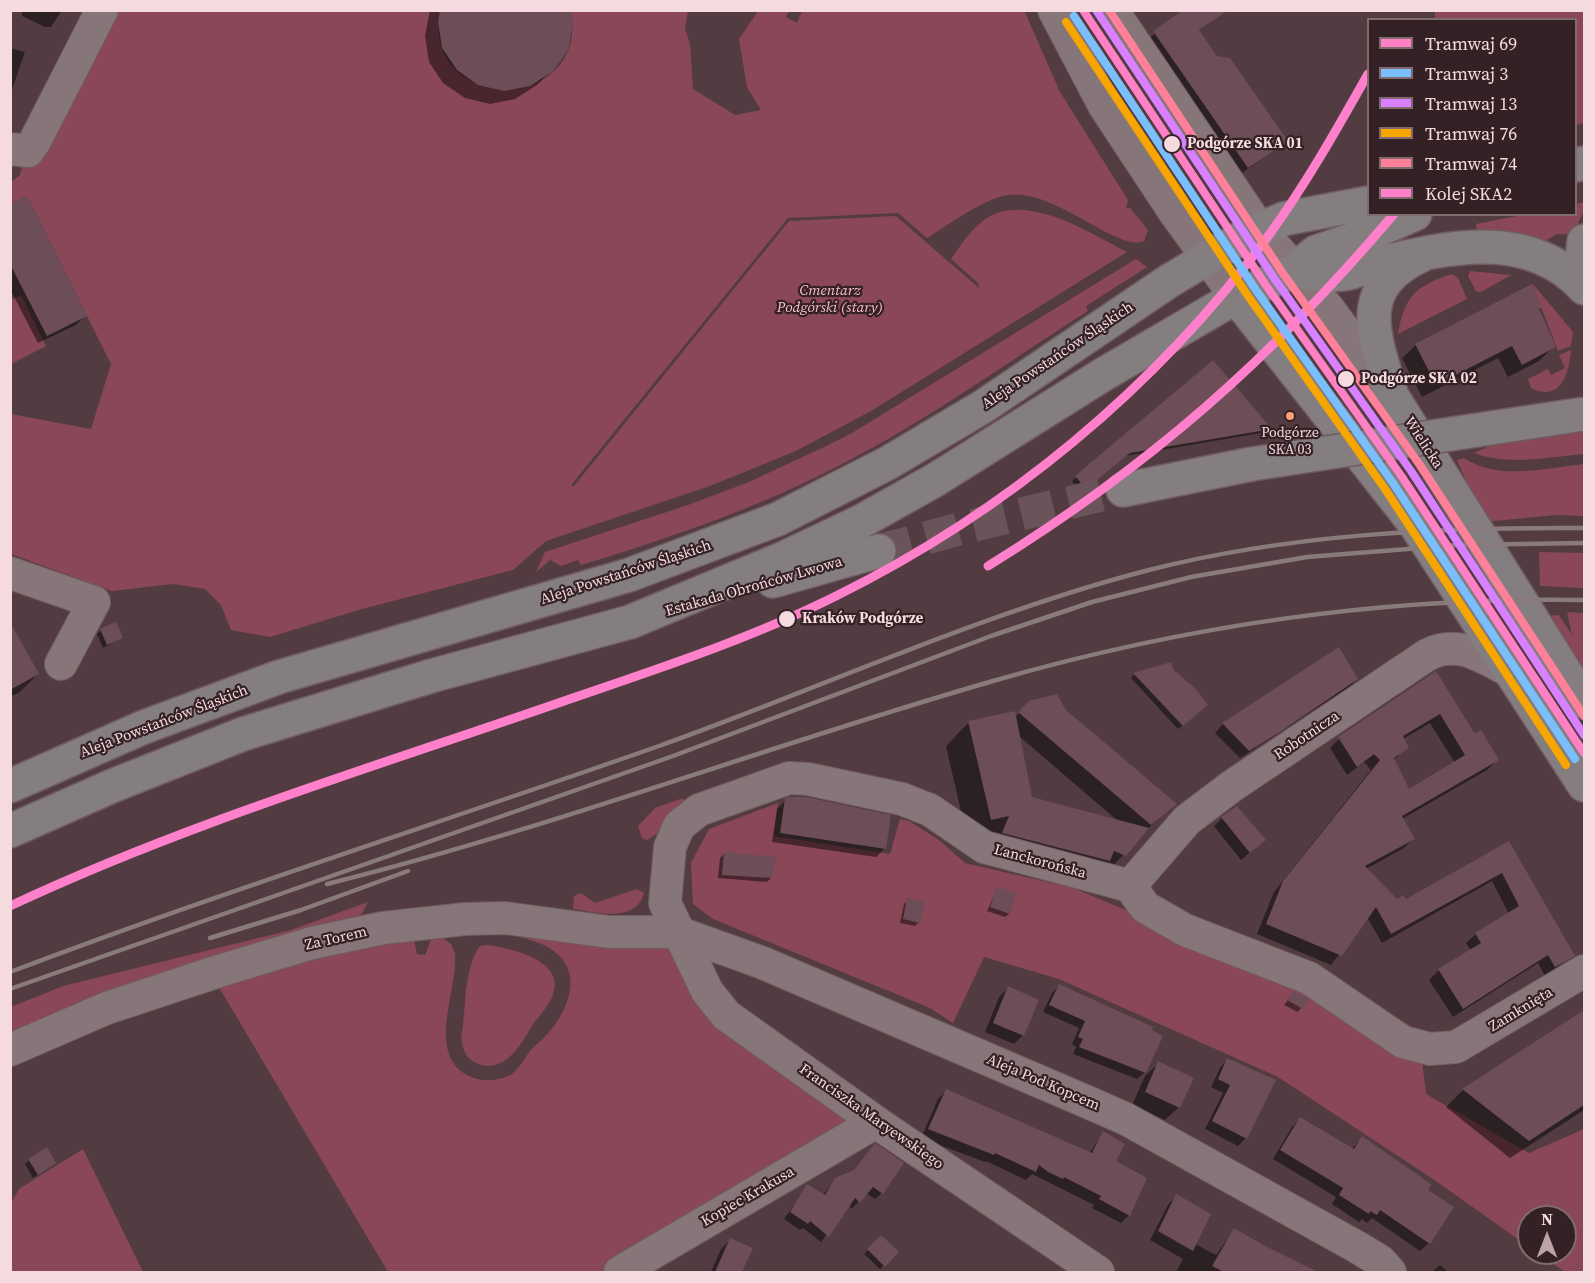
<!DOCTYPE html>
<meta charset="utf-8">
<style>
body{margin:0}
#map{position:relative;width:1595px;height:1283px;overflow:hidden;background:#523c41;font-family:"Source Serif 4",serif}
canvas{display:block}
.frame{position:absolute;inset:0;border:12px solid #f5dadf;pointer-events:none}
.legend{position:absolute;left:1367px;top:18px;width:210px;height:198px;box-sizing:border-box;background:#342125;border:2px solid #816b6f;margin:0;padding:8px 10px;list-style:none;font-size:18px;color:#f5dadf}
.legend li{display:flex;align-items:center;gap:12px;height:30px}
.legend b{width:30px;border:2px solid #816b6f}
.north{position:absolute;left:1517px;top:1205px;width:60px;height:60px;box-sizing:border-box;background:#342125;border:2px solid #816b6f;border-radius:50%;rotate:0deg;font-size:16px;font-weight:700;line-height:24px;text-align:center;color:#f5dadf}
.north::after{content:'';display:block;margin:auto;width:21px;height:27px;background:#bca3a8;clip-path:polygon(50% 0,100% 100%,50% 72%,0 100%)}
</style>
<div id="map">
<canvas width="1595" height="1283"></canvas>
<div class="frame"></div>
<ul class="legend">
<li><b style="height:8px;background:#ff80c5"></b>Tramwaj 69</li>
<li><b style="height:8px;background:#7abffc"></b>Tramwaj 3</li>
<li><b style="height:8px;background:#d880ff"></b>Tramwaj 13</li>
<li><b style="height:8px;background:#f7a600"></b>Tramwaj 76</li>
<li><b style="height:8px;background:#ff8098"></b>Tramwaj 74</li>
<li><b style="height:8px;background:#ff80ca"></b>Kolej SKA2</li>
</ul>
<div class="north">N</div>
</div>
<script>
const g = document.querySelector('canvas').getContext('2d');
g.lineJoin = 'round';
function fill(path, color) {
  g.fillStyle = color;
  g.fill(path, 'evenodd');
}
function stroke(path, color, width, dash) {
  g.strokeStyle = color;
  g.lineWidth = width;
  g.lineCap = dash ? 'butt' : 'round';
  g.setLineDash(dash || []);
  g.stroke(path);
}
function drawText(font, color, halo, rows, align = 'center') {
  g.font = font + ' "Source Serif 4",serif';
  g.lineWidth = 4.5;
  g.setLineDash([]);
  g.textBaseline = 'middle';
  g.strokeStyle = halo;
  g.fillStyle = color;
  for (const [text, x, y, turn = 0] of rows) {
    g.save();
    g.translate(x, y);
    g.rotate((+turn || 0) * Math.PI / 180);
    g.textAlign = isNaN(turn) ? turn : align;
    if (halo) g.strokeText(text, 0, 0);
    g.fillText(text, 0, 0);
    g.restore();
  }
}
fill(new Path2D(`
 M1024,10l36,82 68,108 -2,8h4l18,22 -4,11c-26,12 -89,-53 -136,-46 -23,3 -60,30 -81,43l-29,-25 -110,5 -217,267 3,1 215,-265 107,-5 83,72 -1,-5 -27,-24c8,-11 16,-24 26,-33 40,-41 111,6 150,26l-256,159 -75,40 -86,35 -164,55 -33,29 -151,39 -92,28 -39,-7 -10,-25 -16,-16 -32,-5 -61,7 -101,-37v-140l80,15 20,-65 -84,-168 -16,8v-22l9,-7 6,-20 82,-144h332c-20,102 150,105 131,0h117l-3,17 5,16 3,45 42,26 26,-5 -14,-23 -8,-48 19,-28h31l-3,6 11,6 5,-12z
 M1435,11h149v112l-8,2v-105l-141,-1z
 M1584,202v8l-11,25 -16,-1 -14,8 -28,-9 -38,-3 -1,-6 46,-9 54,-1v-10z
 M1136,259l11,8 -61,39 2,5c-82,52 -161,110 -248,154 -82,43 -170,73 -259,100l-3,-5 -17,6 -11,-6 -14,12 9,-20 143,-47 61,-23 75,-35 28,-14z
 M1470,271l41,4 -30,17 -5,-1 -8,-15z
 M1452,274l6,4 9,21 -69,35c6,-38 19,-49 54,-60z
 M1532,283l41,49 -2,14 -13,5z
 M21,295l25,51 -35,18v-64z
 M1571,350c-2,23 -10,53 -40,38l-3,-9 20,-10 3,6 14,-7 -6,-13z
 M1584,431v23c-36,3 -76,12 -110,-1l31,-14z
 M1464,458c34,23 82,10 120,6v52l-28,-1 -72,7 -27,-62z
 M1539,552l45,1v35l-44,-2z
 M1567,612l17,1v61l-39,-58 14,-1 13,20z
 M683,798l1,5 -23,28 -14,9 -5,-2 -4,-12 17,-18z
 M778,803l-4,33 116,18 10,-35 9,2 30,19 26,23 108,25 231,96 118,77 4,33 103,59 55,-24v143h-19l-27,-19h27v-36h-36v30l-96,-68 -155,-102 -219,-98 -75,-22 -31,66 -23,-15 -217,-89 -20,-15 -2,-41 18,-34z
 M637,889l7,4c-8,31 -48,19 -71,16l1,-13 7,-3 14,10z
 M368,902l-11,20 -346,118v-33l52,-21 228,-56z
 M514,935l154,9 188,172 -225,156h-243l-171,-288 142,-40 55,-4 3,14 8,1 7,-18h9l10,7 4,10c2,30 -16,71 -6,100 8,26 43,33 64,19 10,-8 14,-21 23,-28 20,-16 46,-54 29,-82 -11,-18 -32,-22 -51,-28z
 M488,945c25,4 80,16 64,52 -4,9 -12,18 -18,26 -8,12 -15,27 -27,36 -14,12 -39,8 -44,-12 -3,-7 -1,-15 0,-22 3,-26 2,-58 17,-79z
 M83,1149l60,123h-132v-69l8,-14z`), '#8a4757');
fill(new Path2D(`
 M22,10h40l-11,17h-6l-23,-11z
 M569,10l-18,61 -14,14 -22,14 -25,5 -25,-6 -22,-15 -14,-21 -4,-26 5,-26z
 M1186,10h42l-30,21 18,26 70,84 -45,33 -93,-135z
 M10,48l15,4 -15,43z
 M10,206l75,110 -9,9 -38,18 -28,-54z
 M1531,286l22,61 -14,14 -31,16 -10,-19 -76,39 -20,-39 14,-13z
 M1212,362l58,67 -3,3 -142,24 -44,36 -9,-11 4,-4z
 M101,630l20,8 -18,10 -6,-14z
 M10,643l28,31 -18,18 -10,5z
 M1339,649l18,30 -9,9 -108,70 -25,-25 8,-9z
 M1170,664l32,45 -24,20 -47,-51 3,-4z
 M1436,673l39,63 22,24 -10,10 -85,49 11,20 -9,9 -38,21 30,32h9l104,-58 64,112 -28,21 -7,-13 -85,54 -24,-37 10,-10 32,-19 -5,-8 10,-9 33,-20 -17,-33 -110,62 -15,-26 -36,48 -74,-31 17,-42 97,-122 -7,-8 -17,13 -17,-27 9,-9zM1430,723l25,40 -46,28 -15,-31 13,-13 -4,-8z
 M1030,703l35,8 110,93 -30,27 -43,47 -134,-36 -22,-96 23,-24 46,-5zM1019,736l100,86 -88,-24z
 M786,800l99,48 -9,9 -104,-15 5,-33z
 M1222,818l42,22 -23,20 -27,-34z
 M724,854l47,24 -4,4 -49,-4 2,-20z
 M997,889l12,25 -4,3 -18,-6z
 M908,900l11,22 -4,4 -15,-3 4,-19z
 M1059,986l86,86 -8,7 -64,-25 3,-7 -4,-3 7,-16 -36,-16 9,-19z
 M1008,988l15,47 -9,9 -29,-12 14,-35z
 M1293,993l13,7 -8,12 -14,-7z
 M1584,1012v98l-74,48 -64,-51 17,-17z
 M1227,1060l19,78 -8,8 -33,-17 18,-36 -12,-6 9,-19z
 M1159,1063l20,44 -14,13 -33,-15 13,-29z
 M946,1091l143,63 14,-21 26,82 -8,8 -29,-15 2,-3 -62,-31 -6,6 -40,-19 -1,1 -64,-24 17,-39z
 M1301,1118l51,31 10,-11 64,52 3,53 -9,8 -48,-33 -5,5 -5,-4 -3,3 -27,-18 4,-7 -63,-38 19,-32z
 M29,1160l26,3 -22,15 -8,-14z
 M853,1173l29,20 -7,6 -9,-6 -14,16 -4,-4 -27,37 -18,-14 -3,2 -16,-11 24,-33 15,9 13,-16z
 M1176,1196l19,48 21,11 18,-25 76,42h-134l7,-13 -33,-19 18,-35z
 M881,1237l16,15 -17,17 -16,-15z
 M730,1240l21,9 -10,23h-30l10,-23z
 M1440,1265l8,7h-16z`), '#0007');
fill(new Path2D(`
 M440,10h131l2,14 -5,26 -16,22 -22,14 -26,5 -26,-6 -21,-15 -15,-22 -4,-26z
 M1183,10h46l-30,20 18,26 13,2 58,83 -40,27 -95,-137z
 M27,196l60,120 -40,20 -37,-72v-60z
 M1532,284l10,24 -3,1 17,38 -34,18 -10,-19 -76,39 -21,-41z
 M1213,360l59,69 -142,24 -44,36 -11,-13z
 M10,622l29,52 -29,16z
 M116,622l7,16 -16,7 -7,-16z
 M1339,647l19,32 -75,51 -34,21 -27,-28z
 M1171,662l3,8 22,19 12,16 -25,21 -50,-53z
 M1436,671l39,63 6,-4 18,30 -97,56 13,23 -50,27 32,33 6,-4 3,4 103,-58 66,115 -20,11 -7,-12 -85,54 -25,-40 43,-26 -6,-10 44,-27 -17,-33 -111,61 -15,-27 -34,49 -76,-32 17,-43 97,-121 -6,-6 -17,13 -19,-30zM1440,714l25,41 -56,34 -15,-31 15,-10 -6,-12z
 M1057,694l9,16 111,94 -26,21 -133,-113 11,-11z
 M1015,711l17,86 117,31 -23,28 -12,-5 -4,10 -108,-28 7,-17 -18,4 -23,-99z
 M789,797h17l85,18 -5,34 -106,-16 5,-35z
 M1237,806l29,34 -16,13 -29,-36z
 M724,852l52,5 -4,21 -50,-3z
 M997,887l20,7 -7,20 -20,-7z
 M907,898l18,4 -5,21 -17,-4z
 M1059,984l94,43 -1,3 11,6 -17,37 -67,-26 4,-8 -5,-2 7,-16 -36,-16z
 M1008,986l31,14 -15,36 -31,-13z
 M1293,991l16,8 -6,10 -16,-9z
 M1584,1010v95l-55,36 -67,-52z
 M1227,1058l49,22 -29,59 -35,-18 18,-36 -12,-6z
 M1158,1061l36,17 -14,30 -35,-16z
 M946,1089l146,64 11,-22 22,13 -9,17 31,17 -17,38 -31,-17 2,-3 -37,-19 -1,2 -15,-7 -9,-7 -3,7 -41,-19 -1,2 -66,-26z
 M1300,1117l54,32 8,-13 69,48 -3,6 26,17 -24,37 -50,-34 -3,5 -7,-4 -1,3 -30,-19 4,-7 -63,-38z
 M875,1143l29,20 -21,31 -10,-7 -13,16 -5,-5 -26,39 -19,-16 -2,3 -18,-12 17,-28 18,11 10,-17 19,-8z
 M47,1147l9,16 -18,12 -10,-16z
 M1176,1194l35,20 -18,37 -35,-20z
 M1234,1228l31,18 53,26h-94l-12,-6z
 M881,1235l18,17 -14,15 -18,-18z
 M730,1238l23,10 -11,24h-27z`), '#6d4d57');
stroke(new Path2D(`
 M879,551l87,-24 157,-37`), '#6a5459', 33, [33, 16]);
const minor = new Path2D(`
 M1054,10l51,97 68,103 63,87
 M1112,10l147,218 69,80 60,82
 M10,149l18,2 7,-10 67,-131
 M10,573l84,29 -33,62
 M1130,886l57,-66 45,-34 195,-131c31,-16 56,2 84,17
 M10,1050l97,-42 112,-37 93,-28 71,-15 82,-9 40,-1 105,14h67l86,31 329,141 34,15 231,128 23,14 10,11
 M620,1272l256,-150
 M1098,1272l-215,-145 -157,-112 -19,-24 -42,-88 5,-56 9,-21 20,-16 90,-32 19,1 94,20 28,11 54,37 146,39 15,21 40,23 124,48 94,64 27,7 26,-2 128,-76`);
const major = new Path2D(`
 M1576,165l8,-2
 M1584,241l-3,27 3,14
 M1422,255c-71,33 -47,82 -30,141l192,306
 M1293,271c16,1 36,5 51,3 12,-2 24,-8 36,-11 68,-16 150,-35 204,25
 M1236,297l179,227 169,261
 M1123,490l129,-26
 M773,581l106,-30
 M10,786l134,-59 135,-50 350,-102 149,-56 110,-56 96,-57 185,-125 74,-44 40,-18 85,-16
 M10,831l102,-45 131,-52 188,-58 199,-54 152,-63 80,-38 73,-41 169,-106 132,-77 57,-26 23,-19 56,-19 43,-19`);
stroke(minor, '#705b60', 34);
stroke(major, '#705b60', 36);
stroke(minor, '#877679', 32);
stroke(major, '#847e80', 33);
stroke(new Path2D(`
 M327,884c225,-56 443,-139 666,-203 190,-55 393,-85 591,-81
 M210,938l91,-28 107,-39
 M10,972c214,-81 433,-150 649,-226 162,-58 323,-133 490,-176 141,-36 291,-43 435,-42
 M10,989l663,-233 318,-120 101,-34 99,-25 116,-20 151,-12 126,-2`), '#897a7c', 4.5);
const majorBridge = new Path2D(`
 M1252,464l332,-50`);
stroke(majorBridge, '#705b60', 36, []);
stroke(majorBridge, '#847e80', 33);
stroke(new Path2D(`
 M988,566c162,-100 283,-207 406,-352
 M10,906c179,-84 371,-141 557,-206 90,-31 183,-61 269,-104 170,-84 320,-208 433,-361 37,-51 68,-106 99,-161`), '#ff80ca', 9);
stroke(new Path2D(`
 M1083,10l182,274 137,193 182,276`), '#ff80c5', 8);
stroke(new Path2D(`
 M1074,16l182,274 137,193 182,276`), '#7abffc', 8);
stroke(new Path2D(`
 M1096,10l178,268 137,193 173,264`), '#d880ff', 8);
stroke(new Path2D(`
 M1066,22l182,274 137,193 181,276`), '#f7a600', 8);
stroke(new Path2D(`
 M1109,10l173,262 138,193 164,251`), '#ff8098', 8);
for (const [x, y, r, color] of [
 [1172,144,9,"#f5dadf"],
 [1346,379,9,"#f5dadf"],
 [1290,416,5,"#fea277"],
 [787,619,9,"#f5dadf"]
]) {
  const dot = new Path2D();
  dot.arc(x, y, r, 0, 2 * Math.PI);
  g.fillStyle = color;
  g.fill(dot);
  stroke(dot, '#342125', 2);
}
drawText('14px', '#f5dadf', '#342125', [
 ["Podgórze",1290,433],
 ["SKA 03",1290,450]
]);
drawText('bold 15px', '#f5dadf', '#342125', [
 ["Podgórze SKA 01",1187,144],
 ["Podgórze SKA 02",1361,379],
 ["Kraków Podgórze",802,619]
], 'left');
drawText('italic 15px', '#fabec9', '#342125', [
 ["Cmentarz",830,291],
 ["Podgórski (stary)",830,308]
]);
drawText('15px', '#f5dadf', '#342125', [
 ["Aleja Powstańców Śląskich",1058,356,-34],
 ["Wielicka",1423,443,57],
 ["Aleja Powstańców Śląskich",626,573,-18],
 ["Estakada Obrońców Lwowa",754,587,-16],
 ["Aleja Powstańców Śląskich",164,722,-21],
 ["Robotnicza",1307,736,-34],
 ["Lanckorońska",1040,862,15],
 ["Za Torem",336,939,-13],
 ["Zamknięta",1521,1010,-31],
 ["Aleja Pod Kopcem",1043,1083,23],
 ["Franciszka Maryewskiego",871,1117,35],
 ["Kopiec Krakusa",748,1197,-30]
]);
</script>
